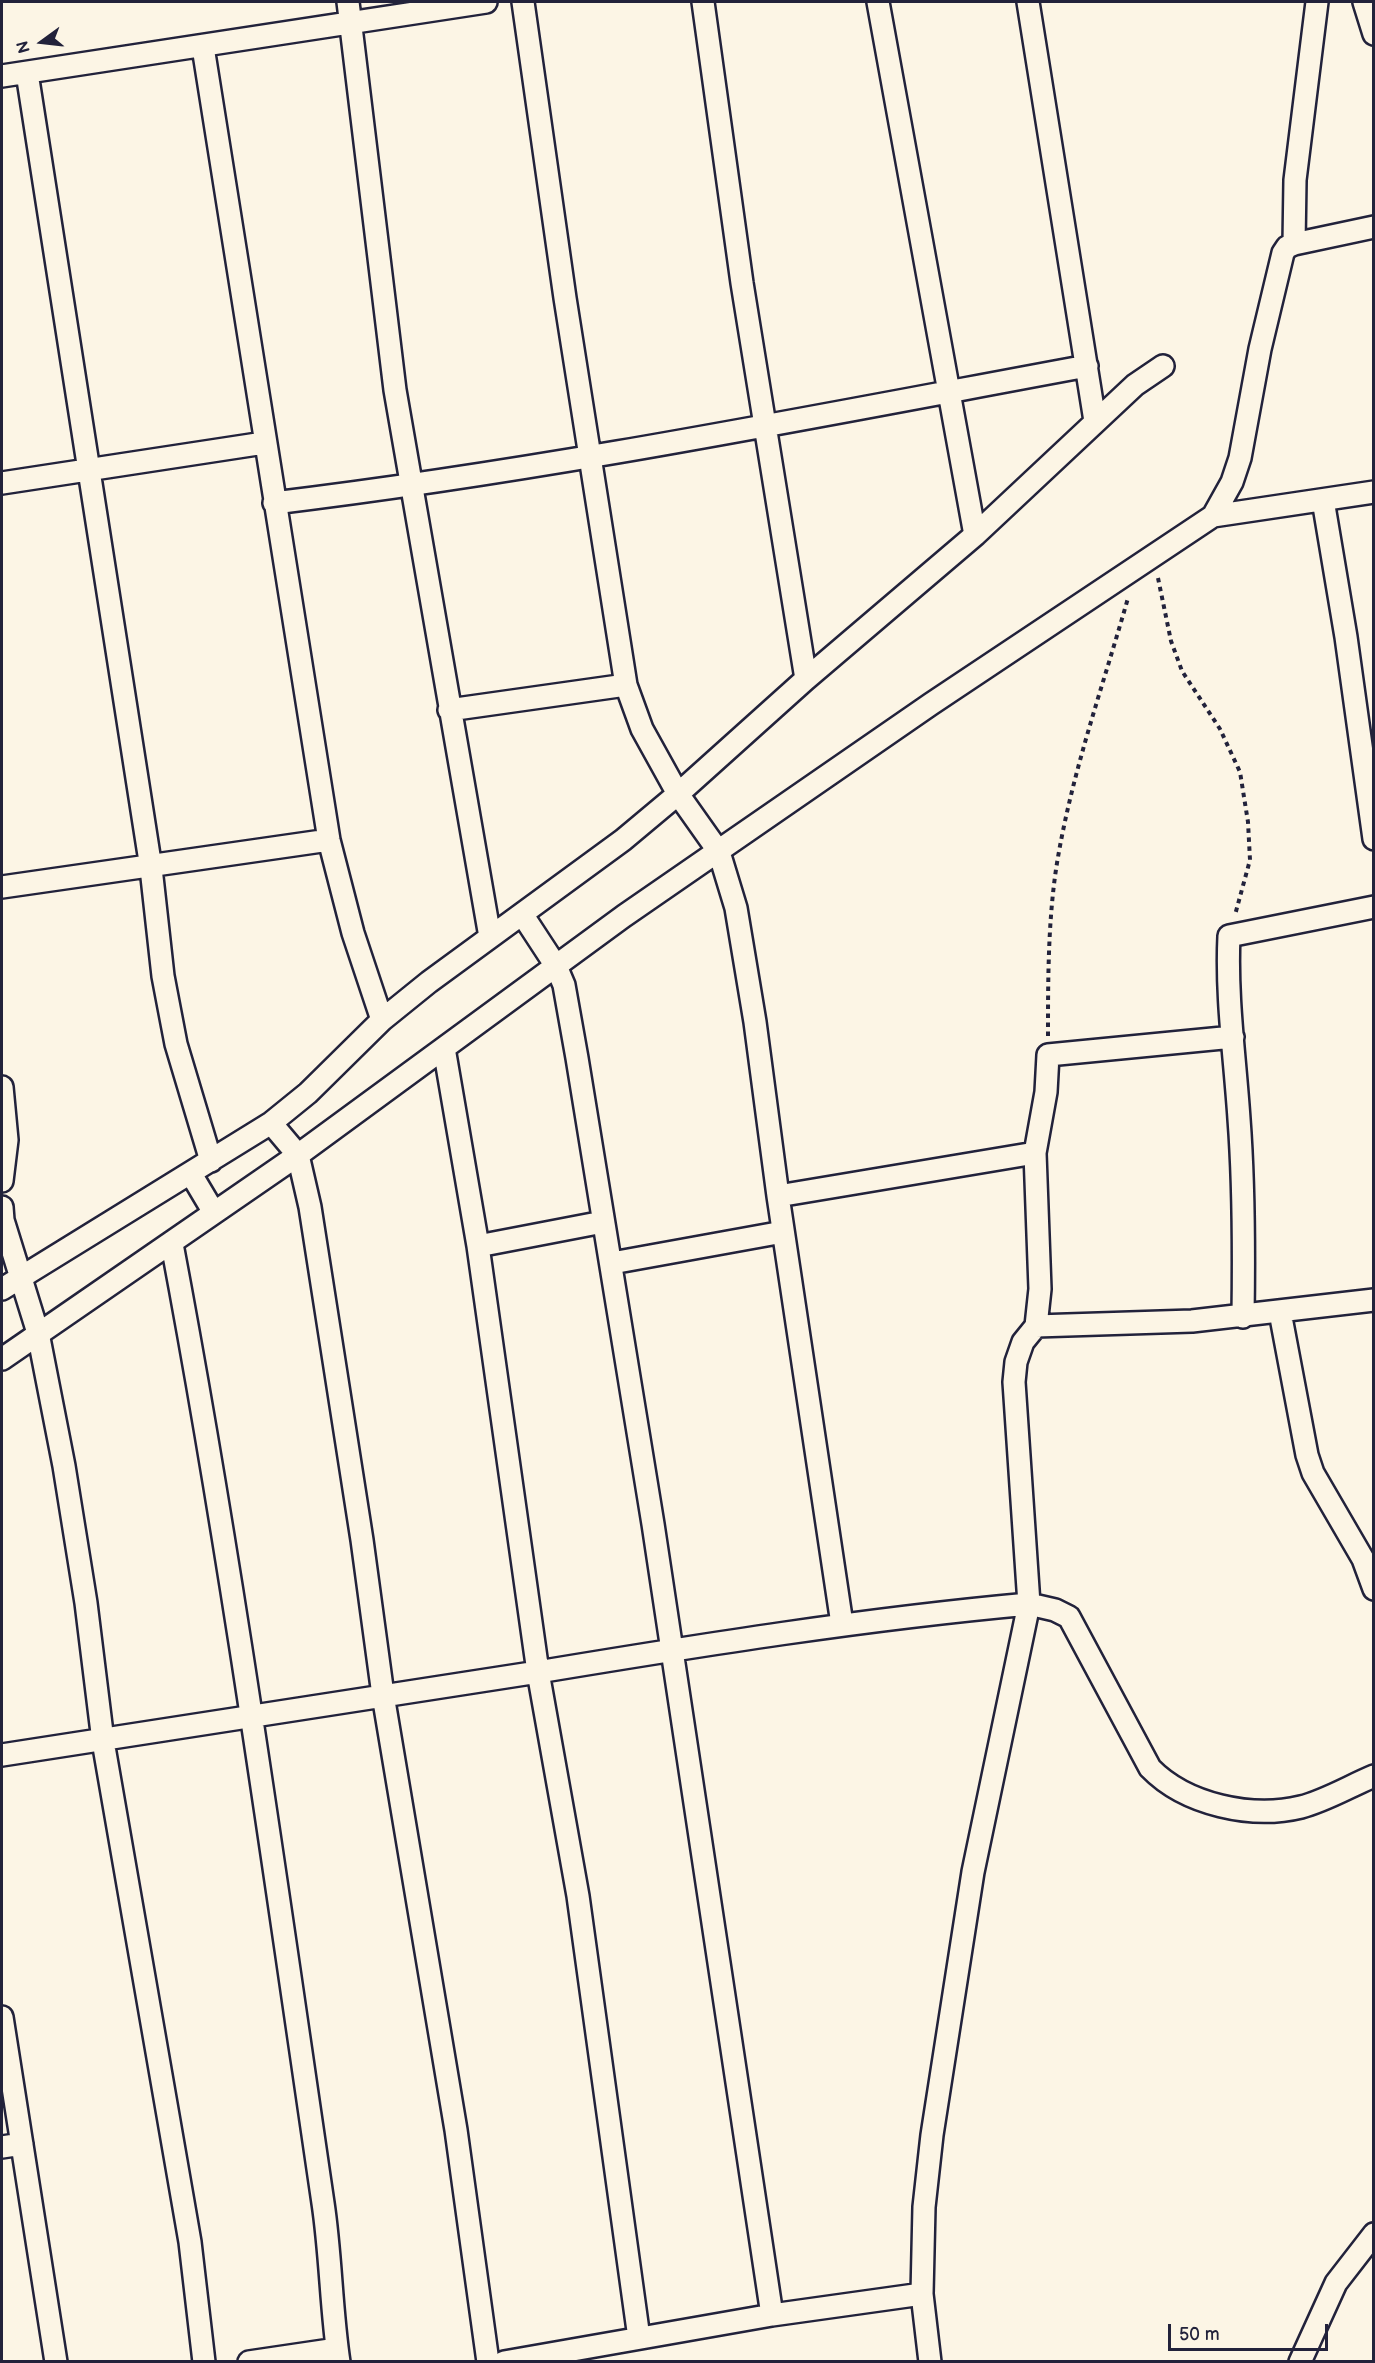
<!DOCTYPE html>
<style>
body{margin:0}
#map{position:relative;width:1375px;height:2363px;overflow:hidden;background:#fcf5e5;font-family:"Balsamiq Sans",sans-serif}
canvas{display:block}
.frame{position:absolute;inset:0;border:3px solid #22223b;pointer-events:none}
.north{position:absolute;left:12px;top:12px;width:60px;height:60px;-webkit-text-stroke:4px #fcf5e5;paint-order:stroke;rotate:255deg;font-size:16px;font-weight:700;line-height:24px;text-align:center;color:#22223b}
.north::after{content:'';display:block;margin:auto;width:21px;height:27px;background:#22223b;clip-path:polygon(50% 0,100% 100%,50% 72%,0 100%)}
.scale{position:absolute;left:1168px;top:2324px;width:160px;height:27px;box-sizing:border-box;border:3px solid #22223b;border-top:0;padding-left:8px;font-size:18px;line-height:21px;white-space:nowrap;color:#22223b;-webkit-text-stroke:4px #fcf5e5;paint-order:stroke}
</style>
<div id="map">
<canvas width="1375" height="2363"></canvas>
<div class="frame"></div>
<div class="north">N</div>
<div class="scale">50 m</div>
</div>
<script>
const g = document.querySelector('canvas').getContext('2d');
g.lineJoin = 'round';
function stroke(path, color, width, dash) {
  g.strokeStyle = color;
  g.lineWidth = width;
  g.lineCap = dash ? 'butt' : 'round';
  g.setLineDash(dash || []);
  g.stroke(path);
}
const minor = new Path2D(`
 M348,2l47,388 95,547
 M523,2l42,296 61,387 16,44 36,65 41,58 17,56 19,114 23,174 64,428
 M703,2l39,281 64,396
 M878,2l97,533
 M1028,2l67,419
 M1364,2l10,32
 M203,47l126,793 24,93 29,87
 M27,73l124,795 12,108 13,68 35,117
 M2,76l484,-74
 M1294,244l1,-64 22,-178
 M2,483l262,-40
 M1323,500l23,137 28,202
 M274,503c273,-33 543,-87 813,-137
 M1213,516l19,-34 8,-24 20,-109 23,-96 4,-6 7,-3 80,-17
 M449,710l177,-25
 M2,887l327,-47
 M522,914l34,52 8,19 13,73 76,466 119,791
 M444,1048l34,198 60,426 40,224 61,442
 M2,1087l5,53 -5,41
 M271,1123l27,32 12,52 52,333 21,155 73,435 32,232
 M191,1174l22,37
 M778,1196l257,-43
 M2,1207l1,13 35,113 26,133 22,137 17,138 87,501 14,120
 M172,1244c60,318 104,639 151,959 8,53 8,106 16,159
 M478,1246l125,-24
 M612,1263l171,-31
 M2,1289l269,-166 37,-30 74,-73 47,-38 194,-142 55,-46 128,-115 169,-144 160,-150 28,-19
 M1280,1312l27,143 6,18 50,86 11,30
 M1243,1317c1,-66 1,-132 -4,-198 -4,-61 -13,-122 -10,-183l145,-29
 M1036,1326l156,-5 182,-21
 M2,1359l296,-204 326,-239 307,-212 282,-188 161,-24
 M2,1755c178,-27 357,-54 536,-83 163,-27 326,-53 491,-68l26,6 14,7 81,151c36,37 102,51 151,39 24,-6 49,-21 73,-31
 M2,2017l54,345
 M2,2147l20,-3
 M249,2362l88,-13
 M504,2362l268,-47 150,-21
 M930,2362l-8,-68 2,-87 8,-72 41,-263 56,-268 -15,-222 2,-20 7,-20 13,-16 4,-37 -5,-136 11,-61 2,-37 185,-18
 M1300,2362l36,-79 38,-49`);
stroke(minor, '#22223b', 26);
stroke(new Path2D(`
 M1158,578l13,63 11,30 38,58 20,43 8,50 2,38 -15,55
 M1048,1036c0,-57 0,-117 9,-173 15,-91 46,-177 71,-265`), '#22223b', 4, [4.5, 4.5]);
stroke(minor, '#fcf5e5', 21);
</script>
